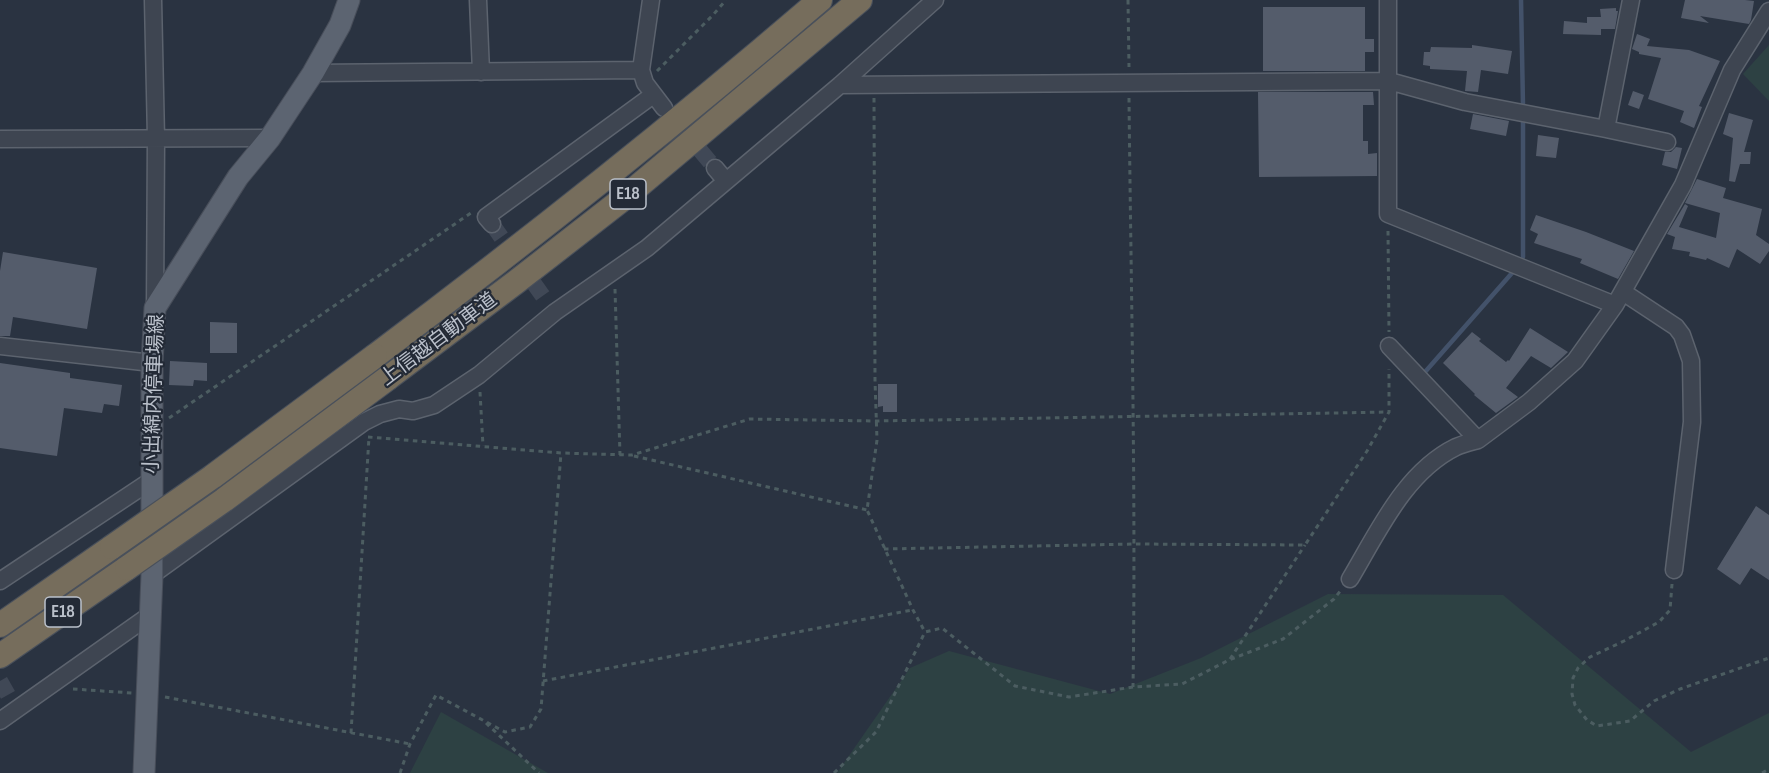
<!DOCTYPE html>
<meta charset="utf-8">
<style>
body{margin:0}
canvas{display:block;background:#2a3341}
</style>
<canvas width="1769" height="773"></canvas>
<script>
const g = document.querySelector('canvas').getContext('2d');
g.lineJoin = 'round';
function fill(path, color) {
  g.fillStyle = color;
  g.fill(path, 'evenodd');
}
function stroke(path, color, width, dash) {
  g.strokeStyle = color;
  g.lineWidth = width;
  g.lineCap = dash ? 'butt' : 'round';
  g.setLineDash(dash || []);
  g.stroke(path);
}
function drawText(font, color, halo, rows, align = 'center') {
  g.font = font + ' "Sofia Sans Condensed","Noto Sans JP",sans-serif';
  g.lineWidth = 4.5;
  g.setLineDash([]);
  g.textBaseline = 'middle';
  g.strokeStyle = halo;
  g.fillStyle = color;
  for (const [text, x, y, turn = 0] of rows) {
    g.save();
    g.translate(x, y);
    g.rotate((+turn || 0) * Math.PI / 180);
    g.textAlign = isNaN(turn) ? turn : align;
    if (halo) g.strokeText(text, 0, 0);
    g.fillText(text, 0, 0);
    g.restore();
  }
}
fill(new Path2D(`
 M1769,45v56l-26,-27z
 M1328,594l175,1 188,157 78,-39v60h-932l73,-105 39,-17 161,43 91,-36z
 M441,712l107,61h-138z`), '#2d4143');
stroke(new Path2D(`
 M1521,0l2,105
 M1523,116v141
 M1425,372l87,-99`), '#43526a', 4.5);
fill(new Path2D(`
 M1685,0h60l9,1 -3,19 -2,4 -49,-8 9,7 -28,-5z
 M1263,7h102v32h9v13h-9v19h-102z
 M1616,8v3h2l-3,18h-14v6l-38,-1 1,-13 23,2v-6h14l-1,-8z
 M1637,34l13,5 -3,7 42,4 31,11 -21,45 3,1 -8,21 -14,-6 4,-11 -36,-12 13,-41 -22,-4v-2l-7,-3z
 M1472,45l40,6 -4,23 -27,-4 -3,22 -13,-1 2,-20 -37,-2v-3l-7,-1 1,-13h6l1,-5 41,1z
 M1633,91l11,4 -5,14 -11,-4z
 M1258,92h115l1,13h-11v36h5v13l9,-1v23l-118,1z
 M1729,113l24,7 -9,32h7l-1,12h-10l-5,18 -6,-1 4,-43 -10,-4z
 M1473,114l36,7 -3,15 -36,-7z
 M1538,135l21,3 -3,20 -20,-2z
 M1676,147l6,1 -5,21 -15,-4 3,-13h6z
 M1697,179l29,9 -3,10 39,11 -6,26 13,9v7l-9,13 -23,-15 -8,19 -22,-10 -1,2 -17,-4 1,-4 -18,-3 3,-12 -8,-3 18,-30 3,2 -9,21 37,11 4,-25 -35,-10z
 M1536,215l50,17 48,19 -16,28 -38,-16 2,-4 -48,-16 4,-9 -8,-4z
 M3,252l94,16 -10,61 -74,-12 -3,19h-10v-65z
 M210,322l27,1v30h-27z
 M1530,328l38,24 -17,16 -20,-12 -25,32 12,9 -22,16 -22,-18 1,-1 -32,-31 29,-31 9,7 -2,2 27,21 2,-2 1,1z
 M170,361l37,2v18l-13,-1 -1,6 -24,-1z
 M0,363l70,10v5l52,7 -3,21 -15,-2 -2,9 -38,-5 -7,48 -57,-8z
 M878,384h19v28h-14v-6l-5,1z
 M1756,506l13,9v65l-18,-12 -11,17 -23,-16z`), '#545c6b');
stroke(new Path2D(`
 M669,113l46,55
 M492,224l55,78
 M0,681l8,14`), '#404856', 16, [16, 8]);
const minor = new Path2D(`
 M153,0l3,138 -1,170
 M478,0l3,72
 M651,0l-10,70 4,13 19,25
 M1388,0v214l227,91
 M313,73l328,-3
 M840,85l549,-4 76,21 141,27 25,-129
 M1606,129l61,13
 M0,139l270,-1
 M715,168l11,13
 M492,224l-6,-7 167,-122
 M1623,292l53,35 6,8 9,26 1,61 -18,148
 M0,346l152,17
 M1389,346l89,94 51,-38 46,-41 40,-56 68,-120 49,-115 37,-59
 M152,575l212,-153 16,-8 19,-5 14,2 21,-6 45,-30 76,-63 92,-64 193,-163 95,-85
 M1350,579c28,-47 55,-107 106,-132 7,-3 15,-5 22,-7
 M0,581l152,-101
 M0,721l150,-106`);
const major = new Path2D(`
 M144,773l8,-198v-212l3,-55 83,-131 32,-39 43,-65 27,-48 9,-25`);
const highway = new Path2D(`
 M375,356c152,-114 301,-232 445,-356
 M388,378l128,-96 108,-84 236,-198
 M0,625l112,-78
 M0,656l127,-88`);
stroke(minor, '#5c636e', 19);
stroke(major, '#484e5a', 23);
stroke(highway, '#49505b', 26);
stroke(new Path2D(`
 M1128,0l1,67
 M657,71l56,-56 13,-15
 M874,98l1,282 2,60 -10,70 46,100 12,22 17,-4 73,58 54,11 64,-10 49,-3 47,-24 54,-21 51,-40 7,-9
 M1129,98c2,196 7,393 4,589
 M1388,231l1,101
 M615,289l5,166
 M480,392l3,54
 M169,418l302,-205
 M368,437l193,16 71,2 118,-36 126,2 513,-9
 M634,456l233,54
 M884,549l251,-5 170,1 62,-94 22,-39v-43
 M1672,584l-2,26 -11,12 -35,19 -34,16 -12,11 -5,10 -1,16 3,11 12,15 10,6 33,-5 24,-20 26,-12 89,-31
 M1230,659l75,-114
 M543,681l369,-71
 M73,689l59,4
 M165,697l245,47
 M486,723l53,50
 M351,733l18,-296
 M400,773l10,-29 26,-49 69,37 25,-5 11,-18 20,-256
 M834,773l42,-41 49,-100
 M1762,773l7,-4`), '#4c5d61', 3, [4.5, 4.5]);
stroke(minor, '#3e4551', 16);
stroke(major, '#5c6471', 21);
stroke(highway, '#766d5c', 24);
const highwayBridge = new Path2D(`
 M112,547l100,-70 163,-121
 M127,568l97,-68 164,-122`);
stroke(highwayBridge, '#49505b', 26, []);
stroke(highwayBridge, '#766d5c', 24);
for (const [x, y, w] of [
 [628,194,36],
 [63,612,36]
]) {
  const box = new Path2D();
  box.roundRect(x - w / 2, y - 15, w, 30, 4.5);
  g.fillStyle = '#232a36';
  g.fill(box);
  stroke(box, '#bbc1cb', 1.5);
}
drawText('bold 18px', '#bbc1cb', null, [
 ["E18",628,194],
 ["E18",63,612]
]);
drawText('20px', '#bbc1cb', '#232a36', [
 ["上信越自動車道",439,340,-37],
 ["小出綿内停車場線",155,394,-88]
]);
</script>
